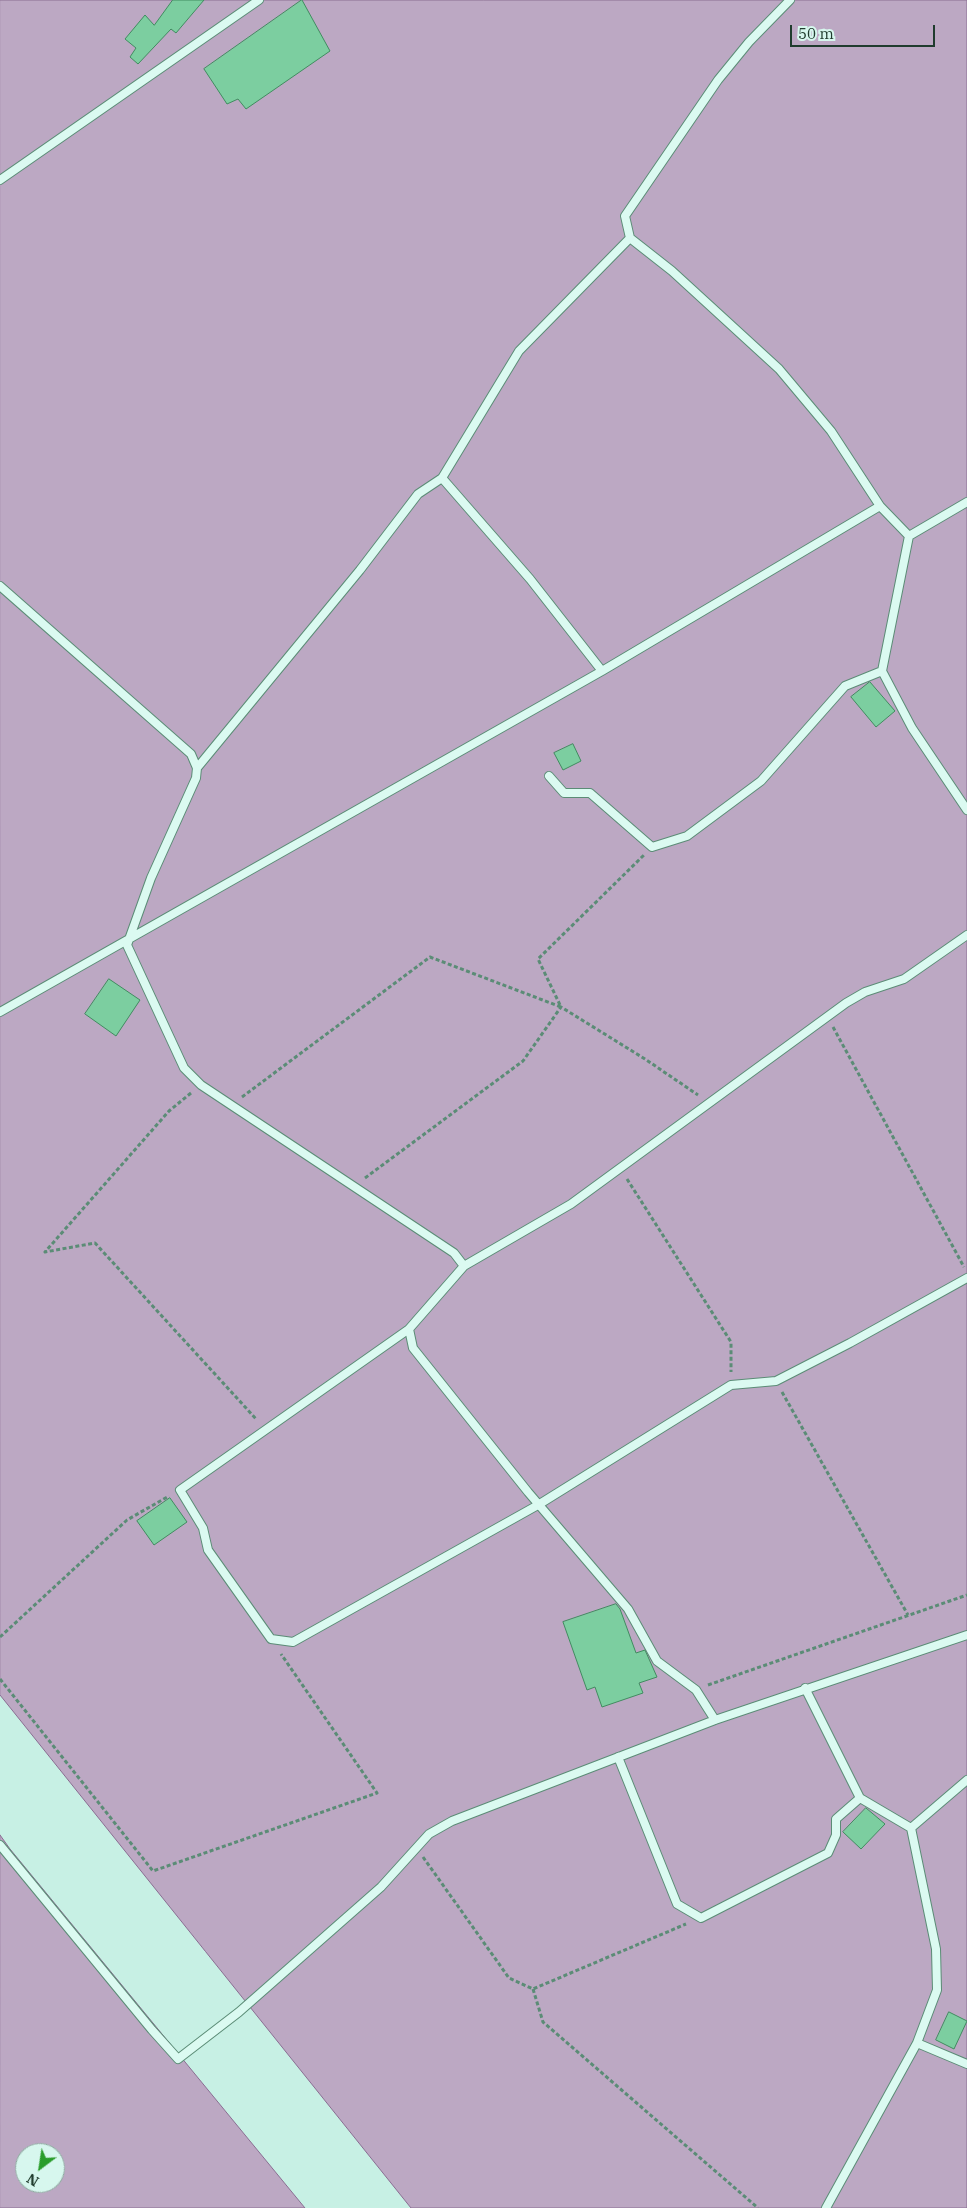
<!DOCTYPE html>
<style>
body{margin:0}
#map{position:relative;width:967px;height:2208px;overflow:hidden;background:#c7f0e4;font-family:"IBM Plex Serif",serif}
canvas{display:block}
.north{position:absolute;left:15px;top:2143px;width:50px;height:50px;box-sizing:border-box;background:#d7f7ee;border:1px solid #8eaca1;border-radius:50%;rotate:211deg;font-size:14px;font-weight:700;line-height:20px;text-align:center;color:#203c2e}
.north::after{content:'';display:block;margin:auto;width:18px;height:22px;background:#2a9d2b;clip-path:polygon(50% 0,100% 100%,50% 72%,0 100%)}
.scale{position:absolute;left:790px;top:25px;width:145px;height:22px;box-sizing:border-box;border:2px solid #203c2e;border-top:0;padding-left:6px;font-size:15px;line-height:18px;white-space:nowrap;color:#203c2e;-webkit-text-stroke:4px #d7f7ee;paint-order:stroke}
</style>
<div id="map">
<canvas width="967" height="2208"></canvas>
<div class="north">N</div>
<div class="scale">50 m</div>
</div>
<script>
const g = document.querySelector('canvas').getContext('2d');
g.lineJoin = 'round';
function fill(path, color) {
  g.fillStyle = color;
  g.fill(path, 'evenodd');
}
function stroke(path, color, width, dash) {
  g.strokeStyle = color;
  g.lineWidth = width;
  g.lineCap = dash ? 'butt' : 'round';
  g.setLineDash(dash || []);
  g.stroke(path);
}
const water = new Path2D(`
 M0,0h967v2208h-556l-411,-513z
 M0,1835l10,14 295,359h-305zM25,2153h30v30h-30z`);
fill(water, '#bca8c3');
stroke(water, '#8a6e92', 1);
const building = new Path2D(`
 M173,0h31l-28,33 -5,-4 -33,35 -8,-7 6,-9 -11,-9 20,-24 9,10z
 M302,0l28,51 -84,58 -8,-10 -11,5 -23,-35z
 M870,682l25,29 -19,16 -25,-30z
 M573,744l8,17 -18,9 -9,-17z
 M109,979l31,21 -24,36 -31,-22z
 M170,1498l17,24 -33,23 -17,-24z
 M616,1604l4,5 16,44 9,-3 12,27 -18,6 4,10 -41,14 -7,-20 -8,3 -24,-68z
 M866,1808l19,16 -24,25 -18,-17z
 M949,2012l18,9 -13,28 -18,-9z`);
fill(building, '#7ccea0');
stroke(building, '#418c60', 1);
const lane = new Path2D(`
 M790,0l-41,42 -31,38 -93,136 5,22 42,33 107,98 52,62 49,75 29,30 58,-34
 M0,180l259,-180
 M442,478l77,-127 111,-113
 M909,536l-27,135 30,57 55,82
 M0,586l191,168 6,14 -1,10 -45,100 -24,67 57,123 17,17 253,168 10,13 -55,63 4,19 115,144 100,117 29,52 39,29 19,30
 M602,671l278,-165
 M549,776l15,17h26l62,54 35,-11 74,-55 84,-95 37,-15
 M0,1012l602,-341 -72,-92 -88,-101 -24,16 -58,76 -163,198
 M464,1266l107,-62 275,-201 19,-11 39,-13 63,-44
 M409,1329l-229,161 23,38 5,22 63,89 22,3 245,-137 193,-120 45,-4 74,-38 117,-65
 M618,1757l59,147 24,14 127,-65 8,-18v-16l24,-21 -55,-110
 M860,1798l51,30
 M0,1845l152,185 26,29 61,-47 142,-125 48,-53 23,-13 263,-101 252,-85
 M917,2043l50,21
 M826,2208l91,-165 20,-53 -1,-41 -25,-121 56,-48`);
stroke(lane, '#5b8c76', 10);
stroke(new Path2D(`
 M833,1027l131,240
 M191,1093l-22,18 -124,141 50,-9 162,177
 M242,1097l188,-140 131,50 -23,-48 106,-104
 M365,1178l158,-117 38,-54 84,52 53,36
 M627,1179l104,163v30
 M782,1392l126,223
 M0,1637l127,-117 42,-24
 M0,1679l153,192 224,-78 -96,-139
 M708,1685l259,-90
 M423,1857l86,121 24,11 153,-65
 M533,1989l10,33 215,186`), '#5b8c76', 3, [4, 2.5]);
stroke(lane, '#dbfaf1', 8);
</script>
